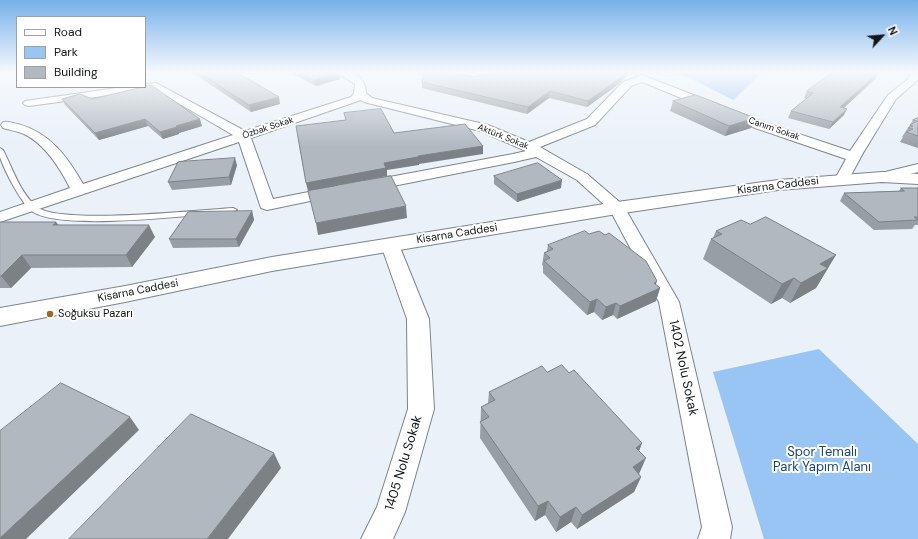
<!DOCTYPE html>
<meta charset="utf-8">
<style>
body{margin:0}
#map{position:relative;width:918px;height:539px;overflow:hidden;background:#eaf1f9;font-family:"DM Sans",sans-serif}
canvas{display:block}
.legend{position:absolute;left:16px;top:16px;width:130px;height:72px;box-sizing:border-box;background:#fff;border:1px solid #a0a1a2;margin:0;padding:5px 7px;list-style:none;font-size:12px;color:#121517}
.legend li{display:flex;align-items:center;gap:8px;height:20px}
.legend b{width:20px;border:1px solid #a0a1a2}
.north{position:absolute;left:862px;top:16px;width:40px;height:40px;-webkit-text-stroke:3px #fff;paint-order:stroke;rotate:64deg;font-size:11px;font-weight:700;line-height:16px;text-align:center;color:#121517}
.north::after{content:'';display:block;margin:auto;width:14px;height:18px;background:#121517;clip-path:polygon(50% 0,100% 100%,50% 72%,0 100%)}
</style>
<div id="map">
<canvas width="918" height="539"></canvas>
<ul class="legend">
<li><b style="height:5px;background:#fff"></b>Road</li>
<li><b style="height:11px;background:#99c5f4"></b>Park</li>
<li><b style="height:11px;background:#b1b8c0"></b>Building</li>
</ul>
<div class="north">N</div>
</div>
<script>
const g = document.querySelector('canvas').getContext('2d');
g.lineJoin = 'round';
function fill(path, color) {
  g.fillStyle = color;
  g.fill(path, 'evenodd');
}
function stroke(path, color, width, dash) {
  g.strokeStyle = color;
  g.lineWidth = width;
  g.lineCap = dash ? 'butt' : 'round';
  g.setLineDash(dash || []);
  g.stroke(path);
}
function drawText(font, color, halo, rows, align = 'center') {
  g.font = font + ' "DM Sans",sans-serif';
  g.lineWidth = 4;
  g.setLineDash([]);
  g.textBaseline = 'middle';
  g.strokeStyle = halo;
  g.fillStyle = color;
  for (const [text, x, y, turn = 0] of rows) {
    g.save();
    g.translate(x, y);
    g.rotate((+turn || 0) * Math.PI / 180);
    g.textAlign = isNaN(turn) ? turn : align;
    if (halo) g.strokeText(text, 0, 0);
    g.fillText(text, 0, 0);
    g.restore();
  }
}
fill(new Path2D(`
 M671,72h92l-30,28 -43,-22z
 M819,349l99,95v95h-154l-51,-167z`), '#99c5f4');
const lane = new Path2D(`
 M0,148l3,2c10,19 17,43 34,57 23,18 162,3 196,1l4,2 -4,2c-40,3 -170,19 -200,0 -11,-7 -29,-42 -33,-55 0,-3 0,-6 0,-9z`);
const street = new Path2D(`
 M336,72c16,-2 29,3 30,21l6,5 116,27 41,17 58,-23 36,-37 19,-7 121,47 87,29 38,-56 20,-16 2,-7h8v8l-22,19 -33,54 -14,26 -2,3 -5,1 -5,-1 -2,-3 11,-20 -91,-31 -113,-46 -11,4 -36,39 -55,22 47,27 36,31 56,97 53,225 -2,12h-32l4,-12 -43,-225 -49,-92 -33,-30 -41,-23 -22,5 -146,29 -5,-2 -3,-3 3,-3 5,-2 145,-27 13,-3 -2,-1 -44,-19 -116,-29 -3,-2 -110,38 22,61 61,-12 5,2 3,3 -3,3 -72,15 -6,-2 -22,-66 -239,80v-10l70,-24c-10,-20 -25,-44 -46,-54 -7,-3 -15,-4 -21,-6l-2,-3 2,-3c5,-1 9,1 15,2 32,9 49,32 65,60l150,-49 -79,-46 -125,17 -4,-1 -2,-2 2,-2 99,-14h21v-3l11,-1 89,48 106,-34 3,-4 1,-9z
 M918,164v8l-36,9 -5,-1 -2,-3 2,-3z
 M390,240l6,1 3,4 30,74 5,90 -29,103 -12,27h-32l16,-32 31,-98 -1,-90 -26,-74 3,-4z`);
const secondary = new Path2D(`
 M882,172l36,2v10l-36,-2 -104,8 -161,24 -345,57 -147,31 -125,24v-18l125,-22 147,-29 345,-55 161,-22z`);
stroke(lane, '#7e848b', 2);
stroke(street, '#7e848b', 2);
stroke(secondary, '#7e848b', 2);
fill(lane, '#fff');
fill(street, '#fff');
fill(secondary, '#fff');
fill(new Path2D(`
 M192,72h44l44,32 -29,8z
 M289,72h48l2,1 1,6 -24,7z
 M586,75l33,9 -32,23 -38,-9 -22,16 -105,-26v-6l51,-5z
 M875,79l-31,29v7l-15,14 -41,-11 3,-7 15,-12 -2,-1 3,-7z
 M62,99h30l110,27 -23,7v1l-16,5 -15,-13 -49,14 -34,-35z
 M673,101l82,17 -4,10 -26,8 -55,-25z
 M918,118v30l-18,-6 3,-5h-1l11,-17z
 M237,165l-6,20 -59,5 -4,-8z
 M494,176l67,12 -44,14 -23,-18z
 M901,188h17v37h-3l-3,4 -38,1 -34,-29 4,-8 55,-2z
 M252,211l2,9 -15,27 -66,1 -4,-9z
 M0,222h56l3,3 96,12 -23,30 -101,1 -20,20h-11z
 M716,231l112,37 -12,20 -26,15 -8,-5 -11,6 -68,-45 8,-20 2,-1z
 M548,245l108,40 4,3 -4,13 -39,18 -4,-4 -11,5 -8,-8 -7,3 -44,-42v-7l-1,-1 2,-12 3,-2z
 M547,372l22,1 73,70 -3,8v23l2,3 -7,15 -57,37 -6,-7 -15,10 -11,-17 -10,6 -55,-83 1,-31 7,-4 1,-11z`), '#989ea5');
fill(new Path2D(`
 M626,72h4l-11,12 -32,23 1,-6z
 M879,72l-4,7 -38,35 3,-7z
 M339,73l1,6 -24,7 -2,-6z
 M550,91l-1,7 -22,16 1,-7z
 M279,97l1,7 -29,8 -2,-7z
 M847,109l-3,6 -15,14 4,-7z
 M755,118l-4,10 -26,8 4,-10z
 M145,119l3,7 -49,14 -4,-7z
 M200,119l2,7 -23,7v1l-16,5 -3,-7 16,-6z
 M483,146v8l-64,10v1l-32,5v6l-79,15 -2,-8 78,-20 34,-7z
 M235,158l2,7 -6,20 -2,-8z
 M562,180l-1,8 -44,14v-8z
 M406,206l1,12 -89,17 -2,-12z
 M252,211l2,9 -15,27 -3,-8z
 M56,222l8,12 -11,-9z
 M149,225l6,12 -23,30 -6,-12z
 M22,255l9,13 -20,20 -10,-12z
 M836,255l-20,33 -26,15 11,-20 19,-19z
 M794,278l-12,20 -11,6 11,-20z
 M657,281l-3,10 6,-3 -4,13 -39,18 3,-13 34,-23z
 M597,299l-3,13 -7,3 3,-13z
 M616,303l-3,12 -11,5 4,-13z
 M130,417l9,13 -113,109h-26v-1z
 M642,443l-6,16v-11z
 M274,453l7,15 -53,71h-21z
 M646,458l-7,16 -6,-7z
 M641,477l-7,15 -57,37 5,-14z
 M548,501l-3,14 -10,6 3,-15z
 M576,507l-5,15 -15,10 4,-15z`), '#7c8186');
const building = new Path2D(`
 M199,72h37l43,25 -30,8z
 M299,72h38l2,1 -25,7z
 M425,72h24l24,5 24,-5h82l7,3 3,-3h37l-6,6 -32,23 -38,-10 -22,16 -106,-25z
 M833,72h46l-39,35 7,2 -14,13 -42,-11 22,-18 -6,-2z
 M151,85l49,34 -24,7 1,1 -17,5 -15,-13 -50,14 -33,-34 18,-5 12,5 51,-12h2v-1z
 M696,95l59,23 -26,8 -56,-25z
 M381,109l13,24 71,-9 18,22 -65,10v1l-34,6 2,5 -80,15 -10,-57 50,-6 -2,-7z
 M918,118v18l-12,-4 7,-3 -5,-1 5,-2 -3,-1 7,-4 -4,-1z
 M235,158l-6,19 -61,5 10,-20z
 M538,163l24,17 -45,14 -23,-18z
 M391,176l15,30 -90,17 -8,-32z
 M901,188h17v29h-4l4,3 -39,2 -35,-29 60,-2z
 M252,211l-16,28h-67l19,-27z
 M766,217l70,38 -16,9 8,4 -27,15 -7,-5 -12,6 -71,-45 11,-5 -6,-3 25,-11 9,4z
 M0,222h56l-3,3h96l-23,30h-104l-21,21h-1z
 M585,231l4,3 10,-3 6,4 4,-2 37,28 11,20 -3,2 6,5 -40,18 -4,-3 -10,4 -9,-8 -7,3 -46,-41 6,-3 -6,-5 9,-4 -5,-4z
 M562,365l7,8 5,-3 68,73 -6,5 10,10 -13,9 8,10 -59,38 -6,-8 -16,10 -12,-16 -10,5 -58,-84 9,-5 -8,-10 14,-7 -6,-8 53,-26 5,6z
 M61,383l69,34 -130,121v-107z
 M191,414l83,39 -67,86h-138z`);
fill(building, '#b1b8c0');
stroke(building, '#7c8186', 1);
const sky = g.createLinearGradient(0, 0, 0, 147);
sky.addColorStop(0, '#76b0ea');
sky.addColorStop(0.49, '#f6f9fc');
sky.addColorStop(1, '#f6f9fc00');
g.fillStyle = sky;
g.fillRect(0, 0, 918, 147);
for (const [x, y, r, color] of [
 [50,314,4,"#9d6920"]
]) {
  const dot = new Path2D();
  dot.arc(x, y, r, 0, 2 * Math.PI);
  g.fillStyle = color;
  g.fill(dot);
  stroke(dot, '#fff', 1.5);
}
drawText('9px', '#121517', '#fff', [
 ["Özbak Sokak",268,128,-18],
 ["Canım Sokak",774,129,19],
 ["Aktürk Sokak",503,137,22]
]);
drawText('11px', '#121517', '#fff', [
 ["Kisarna Caddesi",778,186,-7],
 ["Kisarna Caddesi",457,234,-9],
 ["Kisarna Caddesi",138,291,-11]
]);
drawText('11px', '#121517', '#fff', [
 ["Soğuksu Pazarı",58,314]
], 'left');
drawText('13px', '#121517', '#fff', [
 ["1402 Nolu Sokak",683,368,78],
 ["1405 Nolu Sokak",404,463,-73]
]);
drawText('13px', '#1a4671', '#fff', [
 ["Spor Temalı",822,453],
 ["Park Yapım Alanı",822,468]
]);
</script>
